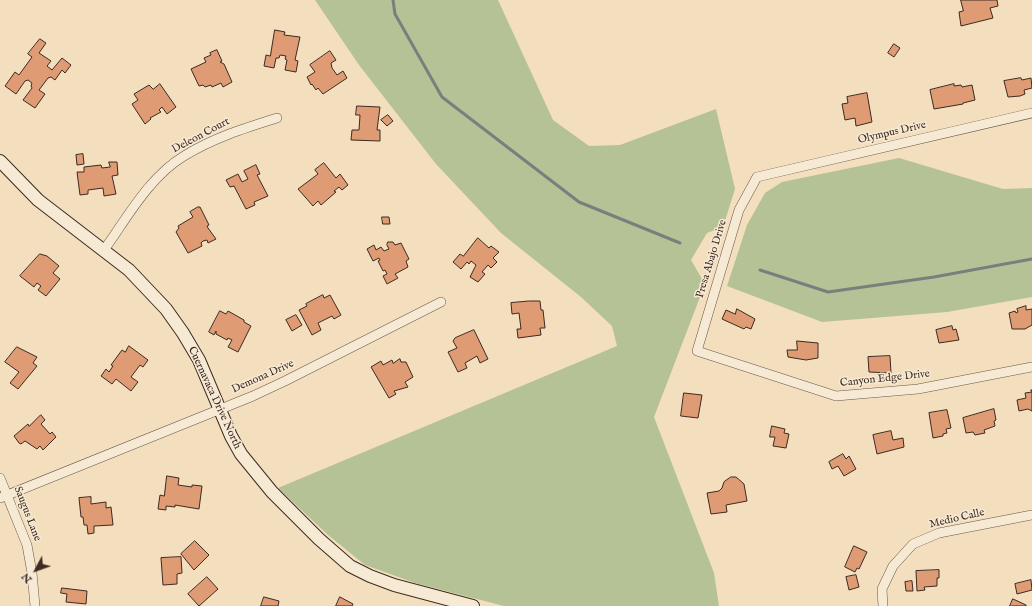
<!DOCTYPE html>
<style>
body{margin:0}
#map{position:relative;width:1032px;height:606px;overflow:hidden;background:#f3debe;font-family:"IM FELL English",serif}
canvas{display:block}
.north{position:absolute;left:16px;top:550px;width:40px;height:40px;-webkit-text-stroke:3px #f7ead5;paint-order:stroke;rotate:229deg;font-size:11px;font-weight:700;line-height:16px;text-align:center;color:#3d2a21}
.north::after{content:'';display:block;margin:auto;width:14px;height:18px;background:#3d2a21;clip-path:polygon(50% 0,100% 100%,50% 72%,0 100%)}
</style>
<div id="map">
<canvas width="1032" height="606"></canvas>
<div class="north">N</div>
</div>
<script>
const g = document.querySelector('canvas').getContext('2d');
g.lineJoin = 'round';
function fill(path, color) {
  g.fillStyle = color;
  g.fill(path, 'evenodd');
}
function stroke(path, color, width, dash) {
  g.strokeStyle = color;
  g.lineWidth = width;
  g.lineCap = dash ? 'butt' : 'round';
  g.setLineDash(dash || []);
  g.stroke(path);
}
function drawText(font, color, halo, rows, align = 'center') {
  g.font = font + ' "IM FELL English",serif';
  g.lineWidth = 3;
  g.setLineDash([]);
  g.textBaseline = 'middle';
  g.strokeStyle = halo;
  g.fillStyle = color;
  for (const [text, x, y, turn = 0] of rows) {
    g.save();
    g.translate(x, y);
    g.rotate((+turn || 0) * Math.PI / 180);
    g.textAlign = isNaN(turn) ? turn : align;
    if (halo) g.strokeText(text, 0, 0);
    g.fillText(text, 0, 0);
    g.restore();
  }
}
fill(new Path2D(`
 M315,0h183l55,120 36,26 31,-1 96,-36 19,80 -12,38 -16,6 -16,27 14,24 -51,133 60,156 5,33h-215l-89,-23 -50,-18 -37,-30 -50,-47 339,-142 -5,-20 -31,-29 -80,-64 -65,-69 -77,-99z
 M899,158l104,31 29,-1v109l-85,15 -125,10 -95,-36 20,-61 18,-32 17,-11z`), '#b5c296');
stroke(new Path2D(`
 M393,0l2,14 47,83 137,105 101,41
 M760,270l68,22 106,-15 98,-18`), '#78807e', 3);
const building = new Path2D(`
 M961,0h36l1,6 -8,2 3,10 -32,8 -2,-14 4,-1z
 M275,30l10,2 -1,3 16,2 -5,23 3,1 -2,11 -11,-2 2,-10 -2,-1 1,-3 -6,-1 -1,3h-3l-2,10 -10,-2 2,-11 4,1z
 M40,39l6,4 -7,10 12,8 -4,5 5,4 10,-12 9,7 -6,8 -3,-3 -7,10 -4,-3 -3,1 -9,12 6,4 -10,14 -12,-8 9,-12 -1,-2 1,-3 -4,-3 -3,1 -9,13 -11,-8 10,-14 4,3 13,-18 -4,-3z
 M894,44l6,4 -6,9 -6,-4z
 M217,50l5,11 -2,1 4,2 8,18 -9,5 -2,-4 -9,4 -1,-2 -6,2 -2,-2 -4,1 -8,-17 15,-7 -2,-4 7,-3 -1,-2z
 M330,51l6,9 -5,3 1,5 5,7 6,-4 4,7 -24,16 -5,-6 -2,2 -4,-6 -1,1 -4,-8 8,-5 -5,-7z
 M1021,78l1,2 9,-2 1,10 -8,2 1,4 -5,2 -12,1 -4,-16z
 M160,84l16,23 -9,7 -5,-7 -3,3 2,2 -11,6 1,1 -6,5 -13,-20 6,-4 -4,-6 15,-9 4,4z
 M954,84v2l7,-1 1,2 10,-2 3,15 -12,3v1l-29,5 -4,-19z
 M867,93l5,29 -16,4 -1,-8 -10,2 -3,-16 6,-1 -1,-6z
 M357,106l23,1 -3,23h3v11l-29,-1 1,-10h7l1,-15h-4z
 M388,115l5,6 -6,5 -6,-6z
 M83,154l1,10 -7,1 -1,-10z
 M109,162h8l1,13 -6,1 4,18 -12,2 -1,-8 -15,2v4l-8,1 -3,-23h7v-5l17,-2 1,3 8,-1z
 M324,163l12,15 4,-4 8,11 -6,5 -3,-3 -5,4 2,1 -15,13 -3,-4 -5,5 -15,-17 20,-15 -3,-4z
 M256,165l4,9 -3,1 11,21 -14,6 1,3 -9,4 -12,-23 -4,1 -4,-7 12,-6 4,8 6,-3 -4,-8z
 M198,207h2l9,18 -2,1 1,2 8,11 -8,4 -1,-3 -4,1 -2,2 1,3 -14,7 -12,-21 3,-4 -1,-2 15,-9 -3,-5z
 M382,217h7l1,7h-7z
 M478,238l11,10 2,-2 8,6 -6,6 4,4 -6,6 -3,-3 -6,7 3,2 -7,8 -8,-5 6,-12 -5,-4 -2,3 -2,-2 -6,7 -8,-7 7,-8 3,2z
 M388,242h5l2,3 6,-2 8,16 -3,2 2,6 -13,7 3,4 -11,6 -4,-8 4,-2 -2,-4 -2,1 -5,-10 2,-1 -1,-2 -6,3 -6,-12 7,-4 2,5 5,-3 3,4 5,-2 -2,-4z
 M40,254l7,2 12,10 -6,7 7,6 -14,17 -8,-6 3,-4 -4,-3 -3,4 -14,-11z
 M323,295l1,3 6,-3 11,20 -7,4 -2,-3 -14,7 3,7 -9,5 -13,-25 8,-4 -1,-2z
 M529,301h11l1,9h2l2,18h-5l1,7 -23,3 -1,-9h4l-2,-16 -7,1 -1,-11z
 M1026,306v4l6,-1v16l-7,4h-13l-3,-16 6,-2 1,2 2,-1 -1,-3z
 M737,309l18,10 -4,10 -5,-2 -2,2 -22,-10 4,-9 9,4z
 M220,311l6,3 2,-3 16,9v2l7,4 -13,26 -10,-5 4,-7 -4,-2 -1,2 -11,-6v-3l-2,4 -5,-3z
 M296,315l6,10 -10,6 -6,-11z
 M952,326l1,4 3,-1 3,11 -20,3 -3,-13z
 M474,330l14,29 -8,4 -3,-7 -12,7 2,5 -9,4 -10,-20 9,-4 -4,-7 2,-3z
 M797,341l21,2v15l-12,2 -18,-3 -1,-7h10z
 M129,346l19,14 -5,7 -3,-2 -9,12 7,5 -7,9 -15,-12 -4,5 -11,-8 5,-7 3,3 4,-6 -2,-1 11,-15 3,2z
 M17,347l20,10 -4,6 4,3 -19,23 -8,-6 9,-11 -14,-10z
 M890,356l1,17 -22,-1 -1,-15z
 M400,359l1,3h5l7,15 -8,5 3,5 -14,4 2,3 -7,4 -18,-31 10,-6 2,4 9,-5 1,3z
 M1031,390h1v21l-4,-2 -9,2 -2,-11 9,-2 -1,-5 7,-1z
 M684,393l18,2 -4,23 -17,-2z
 M994,409l2,11 -2,1 1,5 -11,4 1,3 -10,2 -2,-3 -7,1 -3,-15z
 M947,410l4,18 -5,1 1,4 -4,1v2l-10,2 -4,-25z
 M41,415l4,5 -4,4 9,10 2,-2 4,5 -13,13 -3,-4 -3,3 -12,-8 -4,3 -2,-1 -5,-7 14,-12 1,2z
 M772,426l13,3 -1,4 5,1 -3,14 -13,-2 2,-9h-5z
 M891,431l2,9 10,-2 1,9 -27,7 -4,-19z
 M843,454l3,5 3,-3 7,13 -12,7 -6,-10 -6,3 -3,-7z
 M167,476l12,2 -1,7 14,2v-2l10,1 -3,23 -24,-4v2l-9,-1v4l-8,-1 2,-14 4,1z
 M731,477h5l8,7 3,17 -21,4 1,7 -16,2 -4,-21 12,-2 3,-3 2,-6z
 M91,497v7l15,-2v6l5,-1 2,18 -19,1v7l-6,1 -1,-9h-3l-1,-8h-2l-2,-19z
 M195,541l14,14 -15,15 -13,-16z
 M854,546l13,6 -8,17 -2,-1 -2,4 -10,-5z
 M181,557l1,16 -5,1v10l-14,1 -2,-27z
 M939,570v8h-2v8l-13,1 1,3 -8,1 -1,-20z
 M856,575l3,12 -10,3 -3,-13z
 M207,577l11,12 -19,17 -11,-12z
 M1031,580l1,10 -15,4 -2,-10z
 M912,581l1,10h-7l-1,-9z
 M62,588l25,3 -1,13 -20,-2 1,-8 -6,-1z
 M264,597l15,4 -1,5h-17z
 M340,597l13,7 -1,2h-16z
 M1013,599l13,6v1h-16z`);
fill(building, '#de9b74');
stroke(building, '#3d2a21', 1);
const street = new Path2D(`
 M1032,113l-275,64 -18,33 -42,141 139,45 82,-7 114,-22
 M104,250c23,-32 45,-73 80,-94 29,-18 61,-28 93,-38
 M0,478l27,67 5,28 3,33
 M0,498l253,-102 32,-15 156,-79
 M883,606l-1,-17 11,-23 20,-22 26,-11 93,-18`);
const secondary = new Path2D(`
 M0,161l38,39 91,70 37,39 17,24 16,27 32,76 10,18 31,38 47,47 31,27 20,10 24,9 79,21`);
stroke(street, '#6a5748', 10);
stroke(secondary, '#3d2a21', 14);
stroke(street, '#f7ead5', 9);
stroke(secondary, '#f7ead5', 12);
drawText('11px', '#3d2a21', '#f7ead5', [
 ["Olympus Drive",892,133,-13],
 ["Deleon Court",201,136,-28],
 ["Presa Abajo Drive",712,259,-73],
 ["Demona Drive",263,377,-24],
 ["Canyon Edge Drive",885,379,-6],
 ["Cuernavaca Drive North",214,398,65],
 ["Saugus Lane",27,514,69],
 ["Medio Calle",957,519,-13]
]);
</script>
